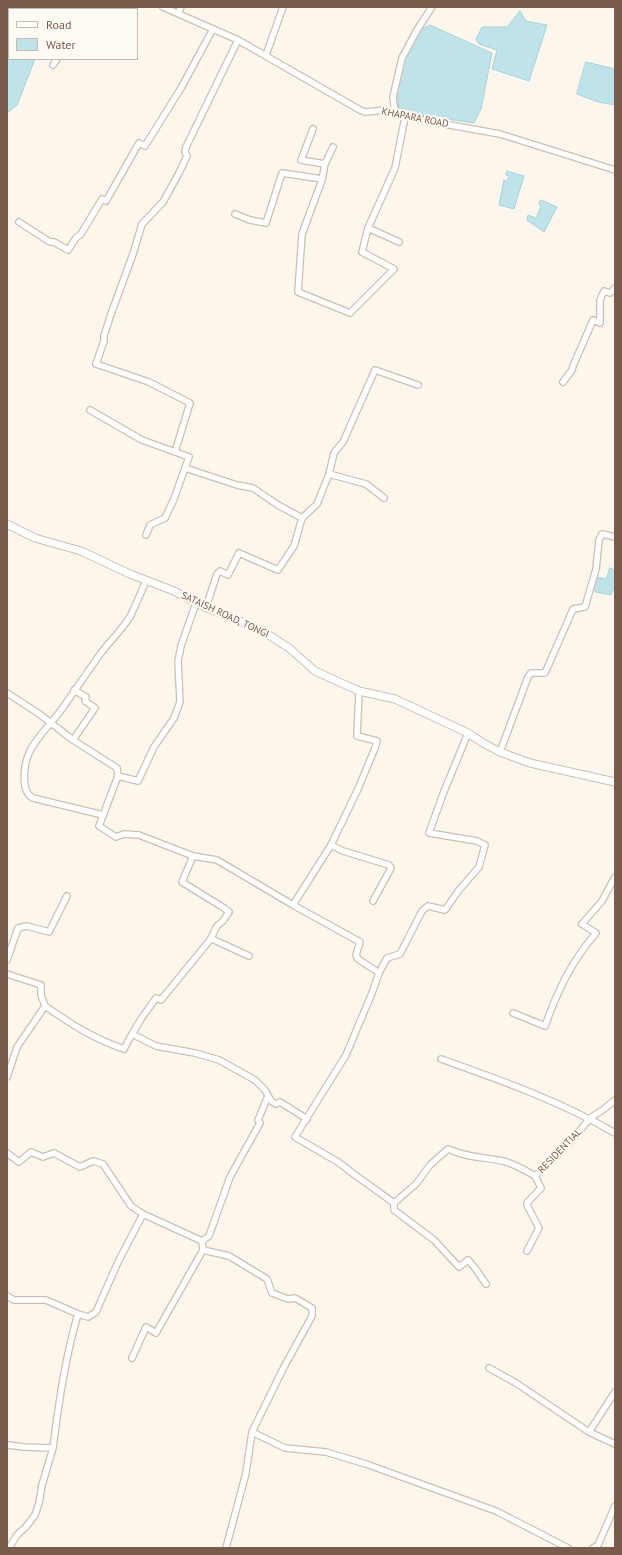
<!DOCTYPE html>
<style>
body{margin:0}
#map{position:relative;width:622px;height:1555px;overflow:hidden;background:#fdf6ec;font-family:"PT Sans",sans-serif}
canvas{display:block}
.frame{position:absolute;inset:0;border:8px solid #7a5c4d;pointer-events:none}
.legend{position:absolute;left:8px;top:8px;width:130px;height:52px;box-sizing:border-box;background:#fffaf3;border:1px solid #cabbb1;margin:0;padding:5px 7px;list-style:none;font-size:12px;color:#7a5c4d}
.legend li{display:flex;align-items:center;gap:8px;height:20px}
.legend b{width:20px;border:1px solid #cabbb1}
</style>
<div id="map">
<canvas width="622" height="1555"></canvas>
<div class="frame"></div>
<ul class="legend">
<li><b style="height:5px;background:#fff"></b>Road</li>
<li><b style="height:11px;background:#bfe3e8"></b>Water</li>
</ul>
</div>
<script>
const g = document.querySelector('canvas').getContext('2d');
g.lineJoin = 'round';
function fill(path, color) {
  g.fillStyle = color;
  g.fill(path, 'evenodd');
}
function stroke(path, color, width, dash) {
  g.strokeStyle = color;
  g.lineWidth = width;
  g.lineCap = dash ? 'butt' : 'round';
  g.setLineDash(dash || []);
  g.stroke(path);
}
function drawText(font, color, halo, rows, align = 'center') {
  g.font = font + ' "PT Sans",sans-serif';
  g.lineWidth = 4;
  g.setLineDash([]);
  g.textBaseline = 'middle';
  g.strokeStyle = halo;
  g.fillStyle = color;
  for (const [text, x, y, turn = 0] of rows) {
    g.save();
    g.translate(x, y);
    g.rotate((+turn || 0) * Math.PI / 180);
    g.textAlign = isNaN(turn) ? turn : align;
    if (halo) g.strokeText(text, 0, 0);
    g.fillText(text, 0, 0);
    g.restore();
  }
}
const water = new Path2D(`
 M7,7h35l2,2h-35v50h26l-18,46 -10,8z
 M520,11l6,10 21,4 -18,56 -37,-12 5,-19 -18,-6 -3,-5 6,-12h25z
 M430,25l62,28 -11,56 -7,14 -75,-11 -2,-24 9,-35 13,-23z
 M586,62l29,7v36l-17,-3 -21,-8z
 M507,171l17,5 -10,33 -15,-4 5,-25 3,1 2,-5 -3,-1z
 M541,200l16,7 -13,25 -17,-12 1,-5 8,3 5,-12 -2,-2z
 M610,568l5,2v15l-4,10 -15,-3 -4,-6 3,-9 11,2z`);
fill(water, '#bfe3e8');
stroke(water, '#a5d3da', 1);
const minor = new Path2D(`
 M163,7l75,33 122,70 5,2 21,-2 19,7 95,17 115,36
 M81,9v-2
 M178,13l3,-6
 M266,55l17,-48
 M53,65l4,-6
 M395,113l-2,-16 9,-39 15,-28 15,-23
 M313,129l-12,31 24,4
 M333,147l-8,17 -3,16 -20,54 -4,58 52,21 44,-44 -32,-17 6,-24 27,-60 10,-51
 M235,214l15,6 16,3 16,-50 40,6
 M19,222l31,20h4l14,8 8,-12 5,-4 21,-35 4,2 33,-58 6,3 36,-58 32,-59
 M368,228l31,14
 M563,382l9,-12 1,-4 20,-46 7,3v-23l4,-9 6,2 5,-5
 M90,410l52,30 47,17 -4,11 52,17 16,3 25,17 24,13
 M175,452l15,-49 -41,-21 -53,-18 8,-23v-5l7,-22 22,-60 9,-30 21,-22 16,-29 8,-17 -2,-4 1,-5 52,-107
 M329,474l37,10 18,14
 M146,535l4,-10 15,-7 9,-19 11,-31
 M196,603l-15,43 -3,15 2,41 -6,16 -20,29 -16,34 -20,-5 -19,50 17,11 8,-3 15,1 54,21 24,4 76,45
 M206,607l11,-33 3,-3 8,4 11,-22 39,17 16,-24 8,-28 15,-14 12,-30 5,-21 9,-11 32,-72 43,15
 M359,691l-2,45 20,5 -2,7 -17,41 -27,56 -38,60 67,37 -4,13 2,4 21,14 -7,20 -26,62 -51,82 43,25 17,13 39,28v7l40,30 25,27 9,-7 7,8 11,16
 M7,693l31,20 35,27 44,28 1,8
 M73,740l22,-32 -10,-7 1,-4 -12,-7
 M500,752l28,-75 3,-4h14l28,-64 12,-2 11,-38 3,-29 3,-6 13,3
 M103,815l-70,-17c-13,-7 -9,-33 -4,-45 7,-16 25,-32 35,-47 12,-17 24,-35 37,-53 9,-12 22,-24 30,-38 5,-11 10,-23 15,-34
 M331,845l12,6 46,14 2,3 -18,33
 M193,856l-11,26 42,26 5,4 -6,9 -6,5 -7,14 -49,60 -5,-2 -15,21 -9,15 24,12 39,7 24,7 36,20 10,10 6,11 5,3 4,-2 27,17
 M210,940l2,-1 37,17
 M7,960l11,-32 9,-2 22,6 18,-36
 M379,973l8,-15 13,-4 22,-43 6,-5 17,4 14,-20 20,-23 6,-22 -8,-4 -48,-8 14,-39 25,-61
 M7,974l34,11v10l4,11
 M513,1013l32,13c13,-36 26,-64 51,-93l-14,-9 20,-23 13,-24
 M441,1059c59,21 119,42 174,74
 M7,1077l10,-30 28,-41c26,18 49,33 79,43l8,-15
 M7,1153l12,9 12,-10 12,5 11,-4 26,14 13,-6 10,3 28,42 12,8 59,27 7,-5 21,-59 30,-54 -2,-3 10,-24
 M394,1203l22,-19 14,-19 18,-16c20,9 36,8 55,12 12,3 22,9 32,15
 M203,1250l26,6 38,23 5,14 16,6 7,-1 17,10v8l-28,51 -32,65
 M527,1251l12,-23 -12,-23v-2l14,-15 -6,-12 38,-37 17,-21 14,-9 11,-9
 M7,1296l7,4h32l32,14
 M132,1358l14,-31 10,6 47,-83 -1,-9
 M489,1368l27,15 73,49 26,-40
 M589,1432l26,12
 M7,1445l17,2 29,1c6,-46 12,-90 25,-134l10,3 8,-5 22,-50 25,-48
 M9,1548l8,-13 9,-8 9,-12 4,-12 3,-18 11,-37
 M226,1548l20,-75 6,-41 33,16 41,4 40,12 130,47 72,37
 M593,1548l5,-3 17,-39`);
const tertiary = new Path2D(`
 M7,524l28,14 46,13 49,23 44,17 22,12 65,27 28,18 26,23 44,20 36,8 73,34 15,10 17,9 30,11 85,19`);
stroke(minor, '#d1beb0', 8);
stroke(tertiary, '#d1beb0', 9);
stroke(minor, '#fff', 5.5);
stroke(tertiary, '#fff', 7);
drawText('10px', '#7a5c4d', '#fffaf3', [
 ["KHAPARA ROAD",415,118,11],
 ["SATAISH ROAD, TONGI",225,615,25],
 ["RESIDENTIAL",560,1151,-46]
]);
</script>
